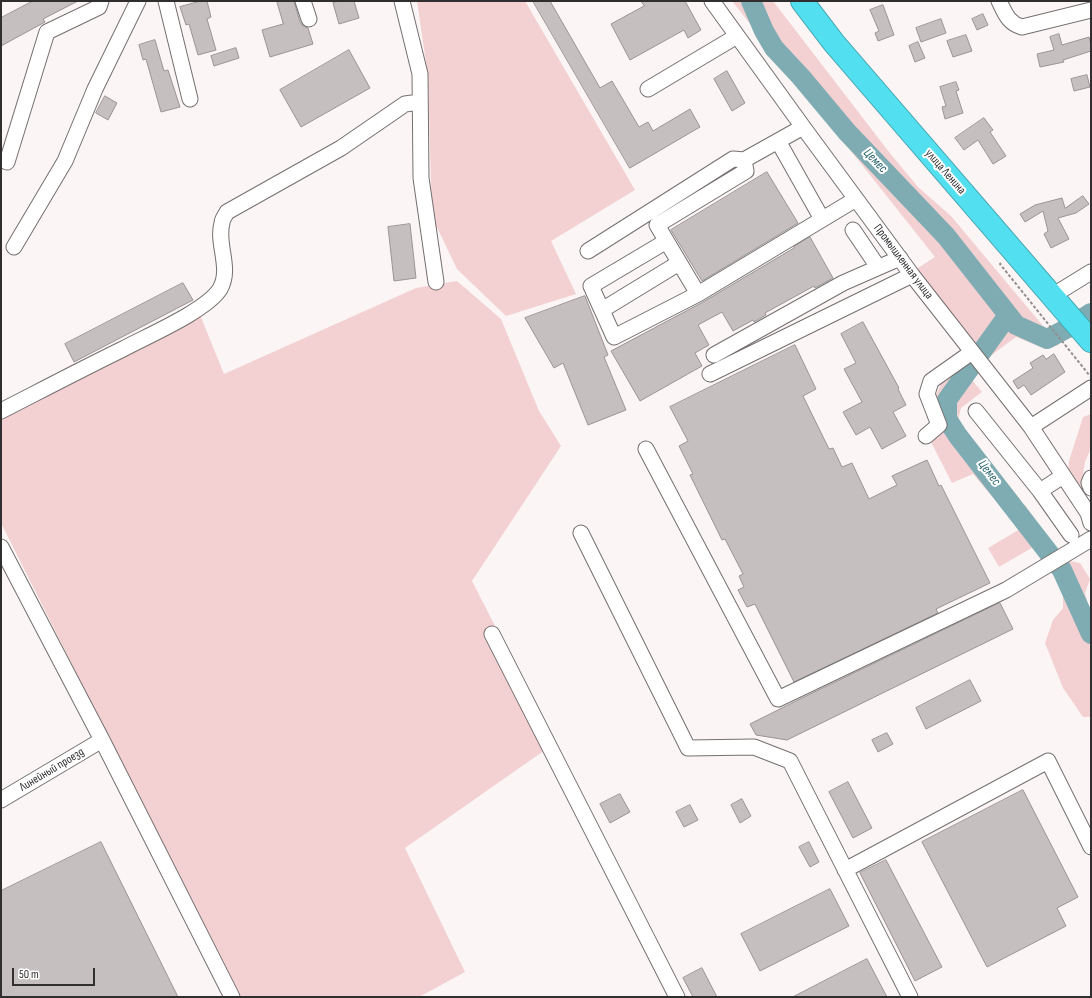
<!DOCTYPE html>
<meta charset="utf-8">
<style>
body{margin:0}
#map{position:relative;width:1092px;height:998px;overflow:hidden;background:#fbf5f5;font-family:"Sofia Sans Condensed",sans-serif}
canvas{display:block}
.frame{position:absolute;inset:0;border:2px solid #302e2e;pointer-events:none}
.scale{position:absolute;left:12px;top:968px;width:83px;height:18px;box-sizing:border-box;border:2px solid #302e2e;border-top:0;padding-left:5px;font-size:12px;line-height:14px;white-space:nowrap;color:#302e2e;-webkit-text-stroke:3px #fff;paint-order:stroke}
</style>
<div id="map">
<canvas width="1092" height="998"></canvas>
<div class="frame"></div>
<div class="scale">50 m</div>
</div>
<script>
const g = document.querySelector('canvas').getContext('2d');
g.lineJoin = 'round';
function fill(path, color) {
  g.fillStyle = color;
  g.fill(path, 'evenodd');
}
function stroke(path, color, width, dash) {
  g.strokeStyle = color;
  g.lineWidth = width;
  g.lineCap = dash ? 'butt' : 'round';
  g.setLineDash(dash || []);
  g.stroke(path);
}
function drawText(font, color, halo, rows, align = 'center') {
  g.font = font + ' "Sofia Sans Condensed",sans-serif';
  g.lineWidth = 4;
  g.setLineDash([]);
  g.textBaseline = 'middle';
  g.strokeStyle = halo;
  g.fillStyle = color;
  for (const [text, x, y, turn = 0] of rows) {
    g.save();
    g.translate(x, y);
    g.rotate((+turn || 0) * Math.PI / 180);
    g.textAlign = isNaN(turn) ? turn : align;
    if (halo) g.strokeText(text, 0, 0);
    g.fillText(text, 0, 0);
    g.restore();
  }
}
fill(new Path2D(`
 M417,1h108l110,189 -84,51 25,53 -70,22 -49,-47 -25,-52 -4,-141z
 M732,1h41l116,151 29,35 33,29 108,129 -14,4 -29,-12 -31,23 -70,-90 20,-13z
 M457,281l44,38 38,92 22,35 -89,135 83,162 -150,105 60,124 -46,25h-180l-238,-474v-119l68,-38 127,-61 28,69 192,-86z
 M962,368l20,24 -21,16 -3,12 61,78 -16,11 -30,-35 -21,9 -22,-43 13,-7 -8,-36 6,-13z
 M1091,414v34l-6,14 -4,24 -13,-10 1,-15 14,-44z
 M1025,505l34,49 -14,8 -10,-16 -36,21 -11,-19 32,-19 -11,-14z
 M1065,560l15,3 10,16 -5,14 6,22v102h-8l-20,-29 -18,-45 8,-23 10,-12v-16l-7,-19z`), '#f3d1d2');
stroke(new Path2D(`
 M751,1l13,30 10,17 27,29 46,55 99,104 70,89 31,14 19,-10 25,-16
 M1008,315l-61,85v19l11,17 104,134 29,64`), '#7facb2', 20);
const building = new Path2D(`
 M33,1h45l-35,18 2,3 -44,24v-28z
 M201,1h6l4,16 -4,2 9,31 -18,5 -9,-31 -3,1 -6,-18z
 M277,1h17l6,21 3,4 5,2 5,16 -43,13 -8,-27 21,-6z
 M340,1h14l5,17 -20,6 -6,-21z
 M533,1h17l50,87 12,-7 27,46 9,-5 5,9 37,-22 10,18 -70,41z
 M641,1h44l16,29 -13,8 -4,-8 -54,30 -19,-36 33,-18z
 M883,5l11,30 -16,6 -3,-8 4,-2 -9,-21z
 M983,14l5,11 -11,5 -5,-11z
 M941,19l5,14 -25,9 -5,-14z
 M1059,34l3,11 27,-8 2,8v6l-28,9 1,2 -24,5 -3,-13 17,-4 -4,-13z
 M966,35l6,16 -19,6 -6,-16z
 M155,40l9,31 4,-1 12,37 -19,5 -15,-53 -3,1 -4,-15z
 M918,42l7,16 -10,4 -6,-16z
 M236,48l3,10 -25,8 -3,-10z
 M349,50l21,38 -69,39 -21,-37z
 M727,71l18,32 -13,8 -18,-32z
 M1087,75l3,12 -16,4 -3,-12z
 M956,82l3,8 -3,1 7,22 -18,6 -3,-12 4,-1 -6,-19z
 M105,96l12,7 -9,17 -12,-7z
 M984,118l9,12 -3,2 16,24 -13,8 -15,-24 -14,10 -9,-12z
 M767,172l31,51 -96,58 -31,-51z
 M1083,196l6,8 -13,9 -18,5 11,21 -18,9 -7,-14 4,-3 -5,-20 -18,11 -5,-8 15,-9 27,-7 3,10z
 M410,224l6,54 -22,3 -6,-54z
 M810,237l23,41 -18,10 -1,-2 -49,27 1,2 -12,7 -1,-2 -20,11 -11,-19 -24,13 11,20 -14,8 7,13 -62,35 -29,-50 92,-49 91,-54v-1z
 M183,283l10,17 -119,62 -9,-18z
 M585,296l23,59 -4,2 22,53 -38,15 -25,-62 -9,5 -29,-50z
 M863,322l36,66 -1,1 8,16 -13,7 13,24 -24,13 -12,-22 -14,8 -13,-23 19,-10 -18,-33 12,-6 -15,-29z
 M795,345l21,44 -13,7 26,53 4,-1 9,19 10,-4 17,36 28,-14 -5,-9 35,-16 12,26 2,-1 49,98 -54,26 2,4 -144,69 -39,-78 -8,3 -9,-17 6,-3 -5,-11 4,-2 -18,-35 -3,1 -32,-65 3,-1 -14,-28 9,-5 -18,-34z
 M1054,354l11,18 -34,23 -7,-10 -6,4 -5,-8 20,-13 -3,-5 13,-8 3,4z
 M1000,603l13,26 -226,111 -31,-5 -6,-11 52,-26z
 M970,680l11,21 -55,28 -10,-21z
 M887,733l6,11 -15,8 -6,-12z
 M848,782l24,46 -19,10 -24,-46z
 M1023,790l55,107 -21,11 9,18 -79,41 -65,-125z
 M620,794l10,18 -20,11 -10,-19z
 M742,799l9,17 -11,7 -9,-18z
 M690,805l8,15 -14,7 -8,-15z
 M101,842l77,155h-177v-106z
 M809,842l10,20 -9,5 -11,-20z
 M886,860l56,107 -27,14 -55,-108z
 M830,889l19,37 -89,45 -19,-37z
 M867,959l20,38h-94z
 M702,968l15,29h-24l-10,-19z`);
fill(building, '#c5bfbf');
stroke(building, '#9a9495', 1);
const minor = new Path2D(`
 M166,1l24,98
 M303,1l6,18
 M402,1l18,73 1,104 15,104
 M712,1l91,126 109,148 119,152 57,86 3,10
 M999,1c6,12 9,22 23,26l69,-17
 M648,89l89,-53
 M778,141l44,78
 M7,162l40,-130 52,-25 2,-6
 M853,230l25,37
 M665,242l-74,44 23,51 84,-43 158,-95
 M14,247l51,-86 30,-72 43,-88
 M588,251l145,-92 11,1 59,-33
 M698,294l-41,-69 89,-54 -2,-11
 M1052,296l39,-24
 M602,310l77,-47
 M714,355l129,-72 57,-25
 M710,374l202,-99
 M1,411c41,-21 81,-42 122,-62 24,-13 83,-38 97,-60 12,-21 -4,-45 2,-66 0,-4 3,-7 5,-11l114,-64 64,-44 15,-2
 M976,411l64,80
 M1031,427l60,-39
 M926,436l13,-11 -12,-31 4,-13 41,-29
 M646,449l132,250 228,-109 85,-51
 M1063,476l-23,15 31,44
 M1091,478l-2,5 2,5
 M581,533l107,215 66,-1 36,14 120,236
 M1,547l101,193 130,257
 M492,634l185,363
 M1,800l101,-60
 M845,870l203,-109 43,86`);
const highway = new Path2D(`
 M802,1l32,42 257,298`);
stroke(minor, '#756f6f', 17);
stroke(highway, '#46a2ad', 24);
stroke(new Path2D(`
 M1001,263l-1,1 90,112`), '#938f8f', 2, [3, 2]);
stroke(minor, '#fff', 15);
stroke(highway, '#52e0f1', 22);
drawText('12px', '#302e2e', '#fff', [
 ["улица Ленина",945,172,49],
 ["Промышленная улица",903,262,53],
 ["Линейный проезд",52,770,-31]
]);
drawText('italic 13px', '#226068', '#fff', [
 ["Цемес",875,161,46],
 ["Цемес",989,473,53]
]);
</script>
